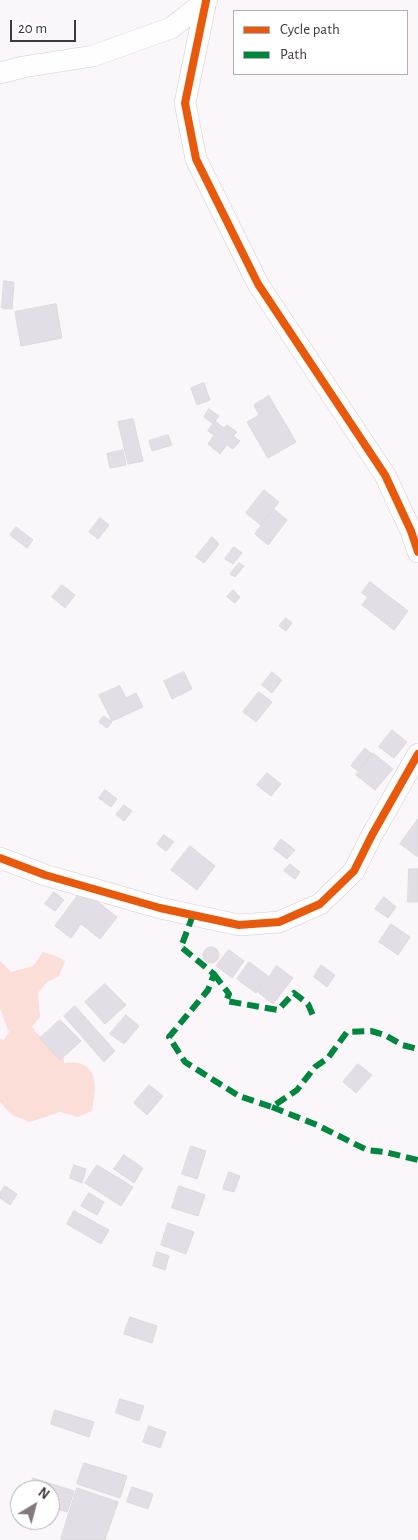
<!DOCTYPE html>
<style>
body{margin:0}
#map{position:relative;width:418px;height:1540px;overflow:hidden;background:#fbf6fa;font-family:"Alegreya Sans",sans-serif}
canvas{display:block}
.legend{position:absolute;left:233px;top:10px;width:175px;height:65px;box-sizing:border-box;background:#fff;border:1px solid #b2afb1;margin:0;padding:6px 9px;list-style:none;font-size:15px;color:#3f383d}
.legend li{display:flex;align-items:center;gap:10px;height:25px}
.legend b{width:25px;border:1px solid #b2afb1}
.north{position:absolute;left:10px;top:1480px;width:50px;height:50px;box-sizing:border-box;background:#fff;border:1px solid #b2afb1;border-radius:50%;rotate:37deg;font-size:14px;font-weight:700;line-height:20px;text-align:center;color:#3f383d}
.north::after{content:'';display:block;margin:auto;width:18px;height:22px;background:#817a7f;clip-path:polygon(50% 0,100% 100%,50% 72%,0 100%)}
.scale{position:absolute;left:10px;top:20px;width:66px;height:22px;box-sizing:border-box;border:2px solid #3f383d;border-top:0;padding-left:6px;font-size:15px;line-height:18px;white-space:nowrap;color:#3f383d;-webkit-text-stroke:4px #fff;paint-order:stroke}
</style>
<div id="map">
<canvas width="418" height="1540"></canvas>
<ul class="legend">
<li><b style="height:6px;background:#e8590c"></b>Cycle path</li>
<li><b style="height:6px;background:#00873e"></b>Path</li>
</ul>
<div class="north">N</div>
<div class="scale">20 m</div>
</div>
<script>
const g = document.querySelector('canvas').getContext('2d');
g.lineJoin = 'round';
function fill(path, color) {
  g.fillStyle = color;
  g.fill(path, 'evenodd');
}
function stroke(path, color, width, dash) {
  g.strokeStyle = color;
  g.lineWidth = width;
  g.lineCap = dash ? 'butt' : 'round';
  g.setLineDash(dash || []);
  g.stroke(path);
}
fill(new Path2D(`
 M43,952l13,4 9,5 -6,15 -12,6 -9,11 2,24 -8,10c8,12 18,16 31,22l1,14c6,0 15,-1 20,2 16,9 10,32 8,46l-14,6 -18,-5 -30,10 -18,-7 -12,-13v-63l4,1 5,-8 -9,-23v-48l11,11 22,-6z`), '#faded7');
const building = new Path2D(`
 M4,281l10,1 -2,27 -10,-1z
 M56,304l6,34 -41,8 -6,-34z
 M204,383l6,17 -13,5 -6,-17z
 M269,396l27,46 -28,16 -21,-36 12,-7 -5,-10z
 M209,409l10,7 -6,8 -9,-7z
 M133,419l10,42 -15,3 -10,-42z
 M215,421l9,7 3,-3 10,7 -4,4 7,5 -7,8 -6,-4 -7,9 -12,-10 6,-9 -6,-4z
 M168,435l4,10 -20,6 -3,-10z
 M123,450l3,15 -16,3 -3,-14z
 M264,490l15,12 -18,23 -15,-12z
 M274,509l13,11 -19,25 -13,-11z
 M100,518l9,7 -11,14 -9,-7z
 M16,527l17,13 -6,8 -17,-13z
 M212,537l7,7 -15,19 -8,-6z
 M234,547l8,6 -9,11 -8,-5z
 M239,563l5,3 -9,11 -5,-3z
 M370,582l38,29 -14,19 -32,-25 6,-8 -6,-4z
 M62,585l13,10 -10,13 -13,-11z
 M233,590l7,7 -5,6 -8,-6z
 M286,618l6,5 -6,8 -7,-5z
 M184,672l8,17 -20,10 -8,-18z
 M272,672l10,8 -10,13 -10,-8z
 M120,686l6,12 10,-5 7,14 -31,14 -13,-26z
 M259,692l13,10 -16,20 -13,-10z
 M104,716l8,6 -5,6 -8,-6z
 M392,730l15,12 -13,16 -15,-11z
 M365,748l7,6 -14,17 -7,-5z
 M373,753l20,16 -18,21 -19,-15z
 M267,773l14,11 -10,12 -14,-11z
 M105,790l12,9 -6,8 -12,-9z
 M124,805l8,6 -8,10 -8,-6z
 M418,819v38l-18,-13z
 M164,835l10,7 -8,9 -9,-7z
 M281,839l14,11 -8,9 -13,-10z
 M190,846l25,20 -18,24 -26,-20z
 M290,864l10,8 -5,7 -11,-8z
 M409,869h9v33h-10z
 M82,890l35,27 -17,22 -19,-15 -10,14 -16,-12z
 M54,892l10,8 -9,11 -10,-7z
 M384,897l12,10 -8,11 -13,-9z
 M391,924l19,13 -12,18 -19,-13z
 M203 955a8 8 0 1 1 16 0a8 8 0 1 1-16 0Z
 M229,950l15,11 -12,17 -16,-12z
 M249,962l19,14 -12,17 -19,-14z
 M321,965l14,10 -8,12 -13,-10z
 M277,966l16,12 -20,26 -15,-12z
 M105,984l21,21 -21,19 -20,-22z
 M75,1006l40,45 -11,11 -40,-46z
 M126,1015l13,11 -15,18 -14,-10z
 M60,1020l21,21 -21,19 -20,-22z
 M358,1064l14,11 -16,18 -13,-11z
 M149,1085l14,11 -16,19 -13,-12z
 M191,1146l15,5 -9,28 -15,-5z
 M124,1155l19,13 -9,15 -20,-14z
 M74,1165l12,4 -4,14 -12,-5z
 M97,1165l36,22 -12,19 -36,-23z
 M229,1172l11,4 -6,16 -11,-3z
 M5,1186l12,8 -7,11 -10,-7v-5z
 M179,1186l26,9 -7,21 -26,-8z
 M89,1193l15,9 -7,13 -16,-9z
 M74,1211l35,19 -8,14 -34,-20z
 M168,1223l26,9 -8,22 -25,-9z
 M157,1252l12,4 -4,14 -12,-4z
 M130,1317l27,9 -5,17 -28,-9z
 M120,1399l24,7 -5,15 -23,-8z
 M55,1410l39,12 -5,15 -38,-13z
 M149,1426l17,6 -6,16 -17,-6z
 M84,1463l43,13 -7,22 -43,-14z
 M33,1478l41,13 -7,21 -17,-5v-17h-20z
 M132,1487l21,7 -5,15 -21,-7z
 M77,1488l41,14 -13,38h-40l-4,-1z`);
fill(building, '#e3dee5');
stroke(building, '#dcd8dd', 1);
const street = new Path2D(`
 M206,1l-21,102 11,56 62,125 127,191 26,56 7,21
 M0,73l23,-6 70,-11 78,-28 36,-28
 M0,858l45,17 115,33 79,17 40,-3 41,-18 34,-33 18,-36 46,-81`);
stroke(street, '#d3cdd1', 22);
stroke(street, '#fefefe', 21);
stroke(new Path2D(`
 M193,915l-12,32 33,27 -6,16 -39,47 16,25 54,34 33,11 25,-17 18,-23 13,-9 19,-26 24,-1 14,4 17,10 16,4
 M214,974l15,20 -3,7 52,9 16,-17 14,11 6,14
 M272,1107l45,18 50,25 18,2 33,8`), '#00873e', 6, [12, 6]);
stroke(new Path2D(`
 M206,1l-21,102 11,56 62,125 127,191 26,56 7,21
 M0,858l45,17 115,33 79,17 40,-3 41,-18 34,-33 18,-36 46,-81`), '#e8590c', 8);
</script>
